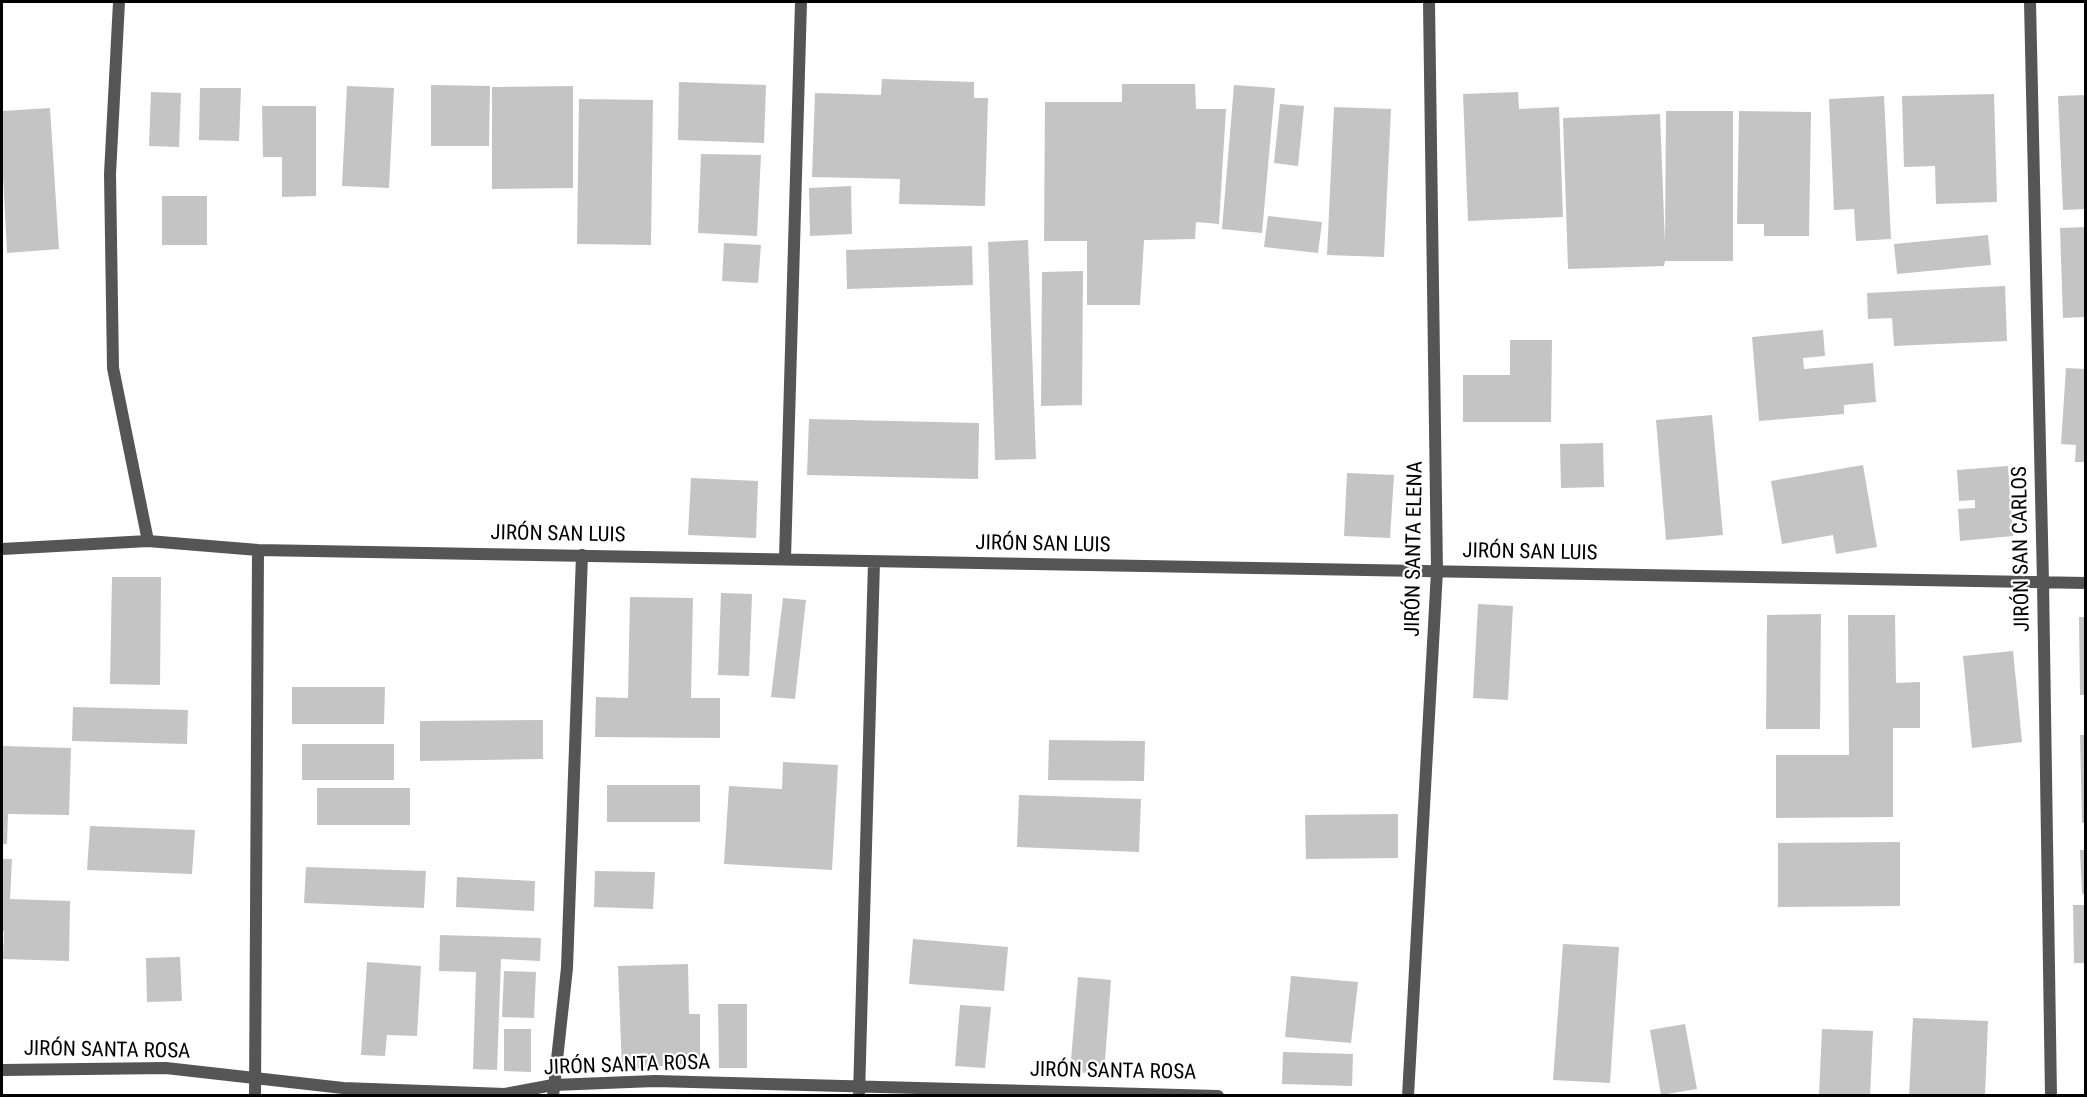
<!DOCTYPE html>
<meta charset="utf-8">
<style>
body{margin:0}
#map{position:relative;width:2087px;height:1097px;overflow:hidden;background:#fff;font-family:"Roboto Condensed",sans-serif}
canvas{display:block}
.frame{position:absolute;inset:0;border:3px solid #000;pointer-events:none}
</style>
<div id="map">
<canvas width="2087" height="1097"></canvas>
<div class="frame"></div>
</div>
<script>
const g = document.querySelector('canvas').getContext('2d');
g.lineJoin = 'round';
function fill(path, color) {
  g.fillStyle = color;
  g.fill(path, 'evenodd');
}
function stroke(path, color, width, dash) {
  g.strokeStyle = color;
  g.lineWidth = width;
  g.lineCap = dash ? 'butt' : 'round';
  g.setLineDash(dash || []);
  g.stroke(path);
}
function drawText(font, color, halo, rows, align = 'center') {
  g.font = font + ' "Roboto Condensed",sans-serif';
  g.lineWidth = 4.5;
  g.setLineDash([]);
  g.textBaseline = 'middle';
  g.strokeStyle = halo;
  g.fillStyle = color;
  for (const [text, x, y, turn = 0] of rows) {
    g.save();
    g.translate(x, y);
    g.rotate((+turn || 0) * Math.PI / 180);
    g.textAlign = isNaN(turn) ? turn : align;
    if (halo) g.strokeText(text, 0, 0);
    g.fillText(text, 0, 0);
    g.restore();
  }
}
fill(new Path2D(`
 M882,79l92,3v16h14l-3,108 -86,-2 1,-25 -88,-2 3,-84 66,2z
 M679,82l87,3 -2,58 -86,-3z
 M1122,84h73l1,25h30l-7,115 -23,-2 -1,17 -51,1 -4,65h-53v-64h-43l1,-139h77z
 M431,85l59,1 -1,60h-58z
 M1234,85l41,3 -13,145 -40,-4z
 M347,86l47,2 -5,100 -47,-2z
 M573,86v102l-81,1v-102z
 M200,88h41l-2,53 -40,-1z
 M151,92l30,1 -2,54 -30,-1z
 M1518,92l1,17 40,-2 4,110 -95,4 -5,-127z
 M1994,94l3,108 -61,2 -1,-38 -31,1 -2,-71z
 M2086,95v114l-23,1 -5,-114z
 M1884,96l7,143 -35,2 -2,-32 -20,1 -5,-111z
 M579,99l74,1 -2,145 -74,-1z
 M1280,104l24,2 -6,60 -24,-3z
 M262,106h54v90l-34,1v-40h-19z
 M1334,107l57,2 -7,148 -57,-2z
 M50,108l9,141 -52,4 -5,-98v-44z
 M1666,111h67v150h-68l-1,5 -96,3 -5,-151 97,-4 5,130z
 M1739,111l72,1 -2,124h-45v-12h-27z
 M701,154l60,1 -4,81 -59,-3z
 M851,186l1,48 -42,2 -1,-48z
 M162,196h45v49h-45z
 M1268,216l54,6 -4,31 -54,-6z
 M2086,227v90l-23,1 -3,-90z
 M1988,235l3,30 -94,9 -3,-30z
 M1028,240l8,219 -41,1 -7,-218z
 M724,243l37,2 -3,38 -36,-2z
 M972,246l1,39 -126,4 -1,-39z
 M1083,271l-1,134 -41,1 1,-134z
 M2005,286l2,55 -113,5 -2,-28 -24,1 -1,-26z
 M1823,330l2,26 -22,2 1,11 69,-6 3,39 -32,3v9l-85,7 -7,-84z
 M1510,340h42l-1,82h-88v-47h47z
 M2066,368l20,1v93h-11l1,-17 -15,-1z
 M1712,415l11,120 -57,5 -10,-120z
 M809,419l170,4 -1,56 -171,-4z
 M1603,443l1,44 -43,1 -1,-44z
 M1863,465l14,82 -41,7 -3,-19 -51,9 -11,-63z
 M2008,466l5,70 -53,5 -2,-32 17,-1v-8l-16,1 -2,-31z
 M1347,473l47,2 -4,63 -46,-2z
 M691,478l67,3 -2,57 -68,-3z
 M112,577h49l-1,108 -50,-1z
 M721,593l31,1 -3,82 -31,-1z
 M630,597l63,1 -2,100h29v40l-125,-1 1,-40 32,1z
 M783,598l23,2 -11,99 -24,-2z
 M1478,604l35,2 -5,94 -35,-2z
 M1821,614l-1,115h-54l1,-114z
 M1848,615h47l1,68 24,-1v46h-27v89l-117,1v-63h73z
 M2079,617h7v78h-6z
 M2013,651l9,91 -50,6 -9,-92z
 M292,687h93l-1,37h-92z
 M73,707l115,3 -1,34 -115,-3z
 M543,720v39l-123,2v-40z
 M2080,735h6v88h-4z
 M1049,740l96,1 -1,40 -96,-1z
 M302,744h92v36h-92z
 M2,746l69,2 -2,67 -61,-1 -1,30h-5z
 M783,762l55,3 -6,105 -108,-6 5,-78 53,3z
 M607,785h93v37h-93z
 M317,788h93v37h-93z
 M1019,795l122,4 -2,53 -122,-5z
 M1398,814v44l-92,1 -1,-44z
 M90,826l105,4 -3,44 -105,-4z
 M1900,842v64l-122,1v-64z
 M2080,850h6v43l-4,1z
 M2,859h10l-2,40 60,2 -1,60 -66,-2 1,-28h-2z
 M306,867l120,4 -2,37 -120,-5z
 M595,871l60,1 -2,37 -59,-2z
 M457,877l78,4 -1,30 -78,-4z
 M2073,905h13v58h-12z
 M440,935l101,3 -1,23 -39,-2 -4,111 -24,-1 3,-97 -37,-1z
 M913,939l95,8 -4,44 -95,-7z
 M1563,944l56,3 -9,136 -57,-3z
 M180,957l2,44 -35,1 -1,-44z
 M367,962l54,4 -4,70 -30,-1 -2,21 -24,-1z
 M688,964l1,50h11v48l-78,8 -4,-104z
 M504,971l32,1 -2,46 -32,-1z
 M1291,976l67,6 -7,61 -66,-6z
 M1078,977l33,3 -7,94 -34,-2z
 M718,1004h29v64h-28z
 M960,1005l31,2 -6,61 -30,-2z
 M1913,1018l75,3 -3,75h-76z
 M1685,1024l12,65 -36,6 -11,-65z
 M504,1029h27v43l-27,-1z
 M1822,1029l51,2 -3,65 -51,-1z
 M1283,1052l70,2 -1,32 -70,-2z`), '#c4c4c4');
stroke(new Path2D(`
 M119,2l-9,172 3,194 35,173
 M2030,2l13,580 8,514
 M2,549l146,-8 110,9 1828,33
 M785,558l16,-556
 M2,1070l164,-2 177,20 162,6 48,-9 102,-4 563,15
 M859,1095l15,-533
 M255,1096l3,-546
 M553,1096l14,-128 15,-413
 M1408,1096l29,-525 -8,-569`), '#555', 12);
drawText('21px', '#000', '#fff', [
 ["JIRÓN SAN LUIS",558,535,1],
 ["JIRÓN SAN LUIS",1043,545,1],
 ["JIRÓN SANTA ELENA",1415,549,-89],
 ["JIRÓN SAN CARLOS",2022,549,-91],
 ["JIRÓN SAN LUIS",1530,553,1],
 ["JIRÓN SANTA ROSA",107,1051,1],
 ["JIRÓN SANTA ROSA",627,1066,-2],
 ["JIRÓN SANTA ROSA",1113,1072,1]
]);
</script>
